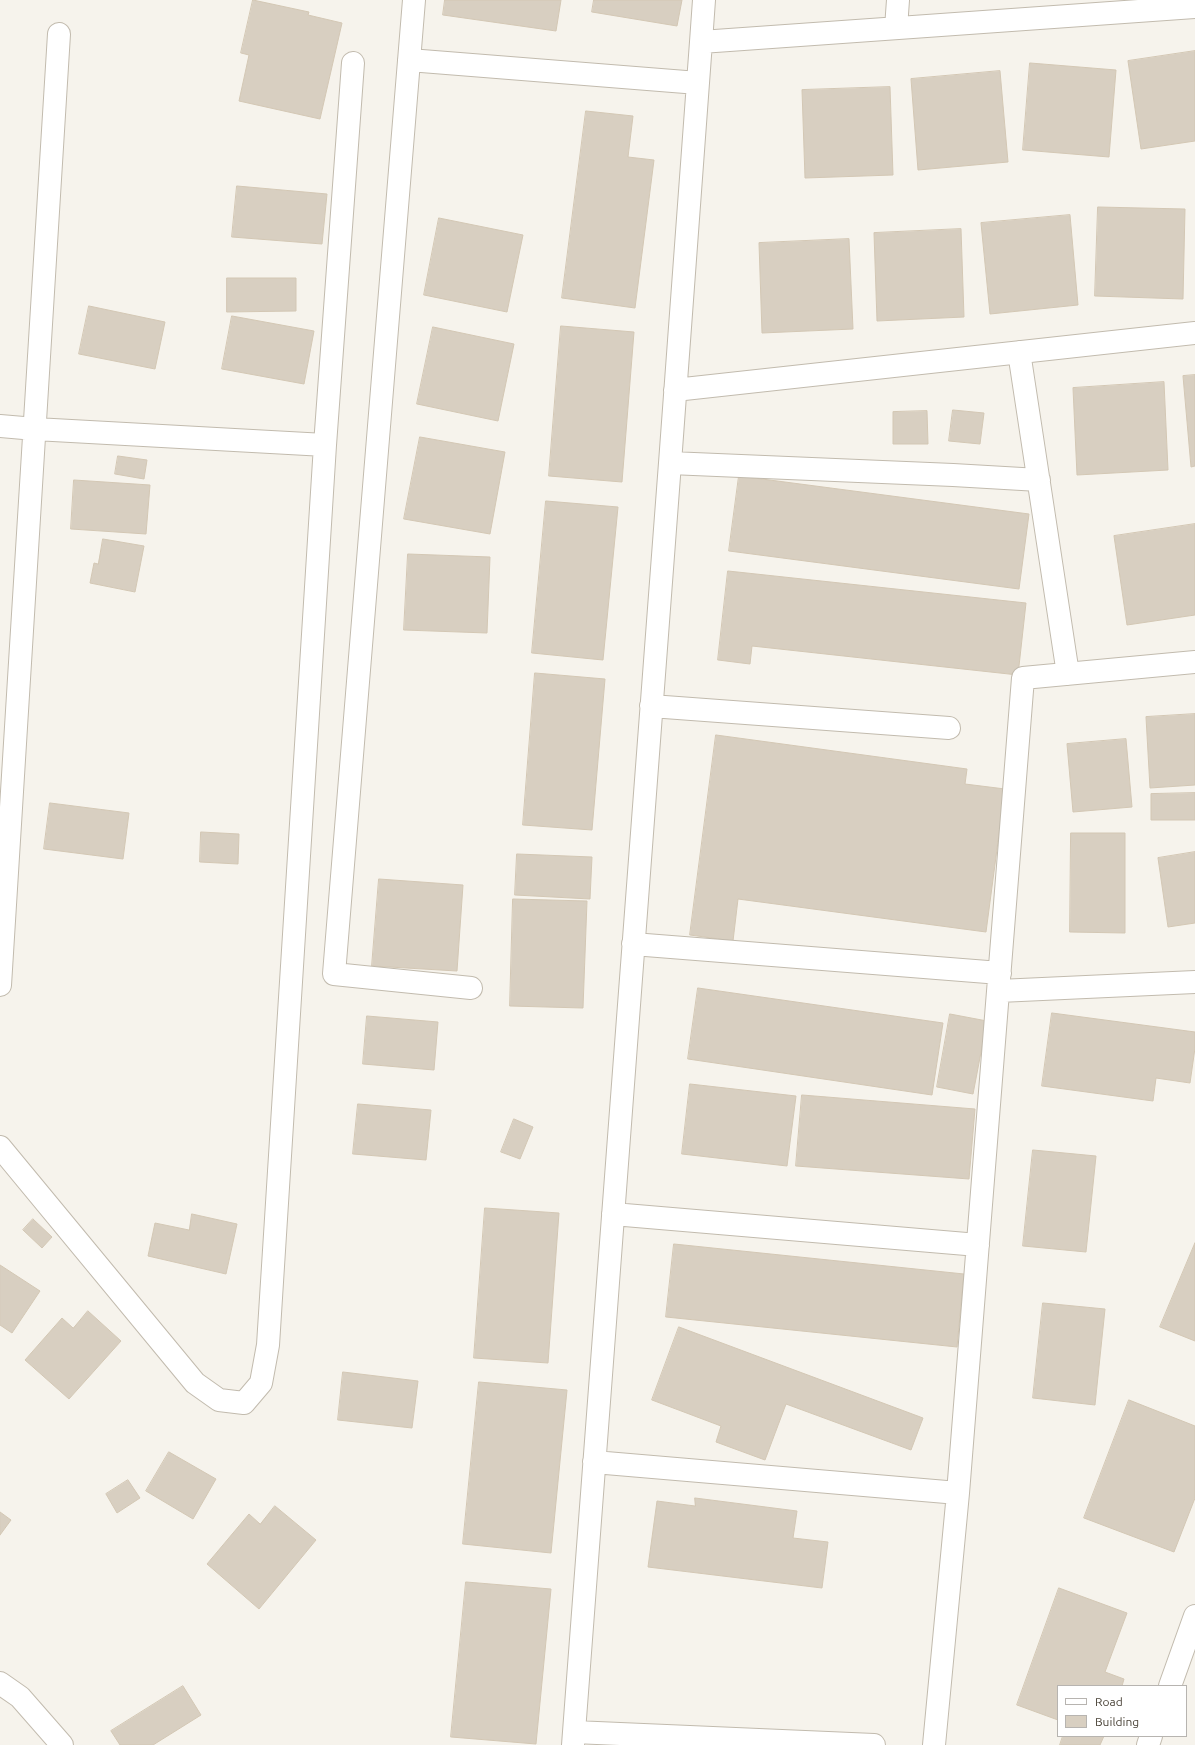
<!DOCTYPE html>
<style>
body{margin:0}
#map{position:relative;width:1195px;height:1745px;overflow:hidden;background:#f6f3ec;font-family:Ubuntu,sans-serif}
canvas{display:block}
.legend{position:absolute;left:1057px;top:1685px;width:130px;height:52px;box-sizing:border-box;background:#fff;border:1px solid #b7b4b0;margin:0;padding:5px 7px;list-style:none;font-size:12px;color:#4b4439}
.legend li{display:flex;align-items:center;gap:8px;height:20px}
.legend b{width:20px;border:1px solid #b7b4b0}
</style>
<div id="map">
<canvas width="1195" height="1745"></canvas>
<ul class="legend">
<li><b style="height:5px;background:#fff"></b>Road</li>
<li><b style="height:11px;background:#d8cfc1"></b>Building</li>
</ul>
</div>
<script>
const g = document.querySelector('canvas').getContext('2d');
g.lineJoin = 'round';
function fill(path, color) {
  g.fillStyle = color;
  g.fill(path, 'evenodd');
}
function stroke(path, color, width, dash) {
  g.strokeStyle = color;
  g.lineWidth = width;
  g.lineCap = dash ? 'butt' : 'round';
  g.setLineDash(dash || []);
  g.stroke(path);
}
const building = new Path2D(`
 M253,0l56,12 -1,3 34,8 -22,96 -81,-18 10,-46 -8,-2z
 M445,0h116l-5,31 -113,-16z
 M594,0h88l-5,26 -85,-14z
 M1195,51v90l-54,8 -13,-88z
 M1030,63l86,7 -7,87 -86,-7z
 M1000,71l8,91 -90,8 -7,-91z
 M890,87l3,88 -88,3 -3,-88z
 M586,111l47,5 -5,41 26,3 -19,148 -73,-10z
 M237,186l90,8 -5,50 -90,-7z
 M1098,207l87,2 -2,90 -88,-3z
 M1070,215l8,90 -88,9 -9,-91z
 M439,218l84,17 -16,77 -83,-17z
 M961,229l3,88 -87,4 -3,-88z
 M849,239l4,90 -91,4 -3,-90z
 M227,278h69v33l-69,1z
 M89,306l76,16 -10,47 -76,-15z
 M232,316l82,15 -10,53 -82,-15z
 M561,326l73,6 -12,150 -73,-6z
 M433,327l81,17 -16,77 -81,-17z
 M1195,375v91l-4,1 -8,-91z
 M1164,382l4,88 -91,5 -4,-87z
 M953,410l31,3 -4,31 -31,-3z
 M927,411l1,33h-35v-32z
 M420,437l85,15 -15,82 -86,-15z
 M118,456l29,4 -3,19 -29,-5z
 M739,476l290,38 -10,75 -290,-38z
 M74,480l76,5 -4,49 -75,-5z
 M546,501l72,6 -15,153 -71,-7z
 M1195,524v91l-68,10 -13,-89z
 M103,539l41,7 -9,46 -45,-9 4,-20 4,1z
 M408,554l82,3 -3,76 -83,-3z
 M728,571l298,32 -8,72 -266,-29 -2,18 -32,-4z
 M535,673l70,6 -13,151 -69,-5z
 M1195,714v71l-45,3 -4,-71z
 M716,735l251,34 -2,15 40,5 -19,143 -248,-33 -5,42 -43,-6z
 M1126,739l6,68 -59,5 -6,-68z
 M1195,793v27h-44v-26z
 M50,803l79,10 -6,46 -79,-10z
 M201,832l38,2 -1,30 -38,-2z
 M1071,833h54v100l-55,-1z
 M1195,852v71l-27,4 -10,-69z
 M517,854l75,3 -2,42 -75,-4z
 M379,879l84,6 -6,86 -85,-5z
 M513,899l74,2 -4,107 -73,-2z
 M698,988l245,35 -11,72 -244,-36z
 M1052,1013l143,19v16l-5,35 -34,-5 -3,23 -111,-15z
 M950,1014l37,7 -14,73 -36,-7z
 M367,1016l71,6 -4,48 -71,-6z
 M690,1084l106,12 -9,70 -105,-12z
 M802,1095l173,14 -6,70 -173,-13z
 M358,1104l73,6 -5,50 -73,-6z
 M514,1119l19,8 -13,32 -19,-7z
 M1033,1150l63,6 -10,96 -63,-6z
 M485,1208l74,5 -11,150 -74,-5z
 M192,1214l45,10 -11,50 -78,-18 7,-33 34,7z
 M33,1219l19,18 -10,11 -19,-18z
 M1195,1243v98l-35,-14z
 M674,1244l290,30 -7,73 -291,-30z
 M0,1265l40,26 -28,42 -12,-8z
 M1043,1303l62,6 -10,96 -62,-7z
 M88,1311l33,30 -52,58 -44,-39 37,-42 11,10z
 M679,1327l244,91 -12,32 -125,-46 -21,56 -49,-18 5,-16 -69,-26z
 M343,1372l75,9 -6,47 -74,-8z
 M479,1382l88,8 -16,163 -88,-9z
 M1129,1400l66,26v72l-21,54 -90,-34z
 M169,1452l47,27 -23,40 -47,-28z
 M128,1480l12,18 -23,15 -11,-19z
 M695,1498l102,13 -4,27 35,4 -6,46 -174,-21 9,-66 38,5z
 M275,1506l41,34 -57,69 -52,-45 42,-50 11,10z
 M0,1512l11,8 -11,15z
 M466,1582l85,7 -15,155 -85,-7z
 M1059,1588l68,25 -22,59 19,7 -2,7h-64v34l-41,-15z
 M183,1686l18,29 -48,30h-33l-9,-14z
 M1063,1736h41l-4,9h-40z`);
fill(building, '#d8cfc1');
stroke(building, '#d3c7b4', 1);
const minor = new Path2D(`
 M414,0l-80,974 137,14
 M704,0l-3,42 494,-35
 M896,28l2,-28
 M409,60l289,23
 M1019,352l49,322
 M675,390l520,-57
 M0,426l35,3 290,16 -57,900 -7,38 -17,20 -25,-3 -24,-17 -195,-236
 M325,445l28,-382
 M670,463l283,12 86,5
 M651,706l298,22
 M633,944l367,29
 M0,985l59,-951
 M999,991l196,-9
 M613,1214l365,31
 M594,1462l364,31
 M0,1683l20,14 42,48
 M1170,1686l25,-70
 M574,1732l300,13
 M573,1745l97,-1282 31,-421
 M934,1745l24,-252 65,-815 172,-16
 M1148,1745l3,-9`);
stroke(minor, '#c2bbae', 24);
stroke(minor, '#fff', 22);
</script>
